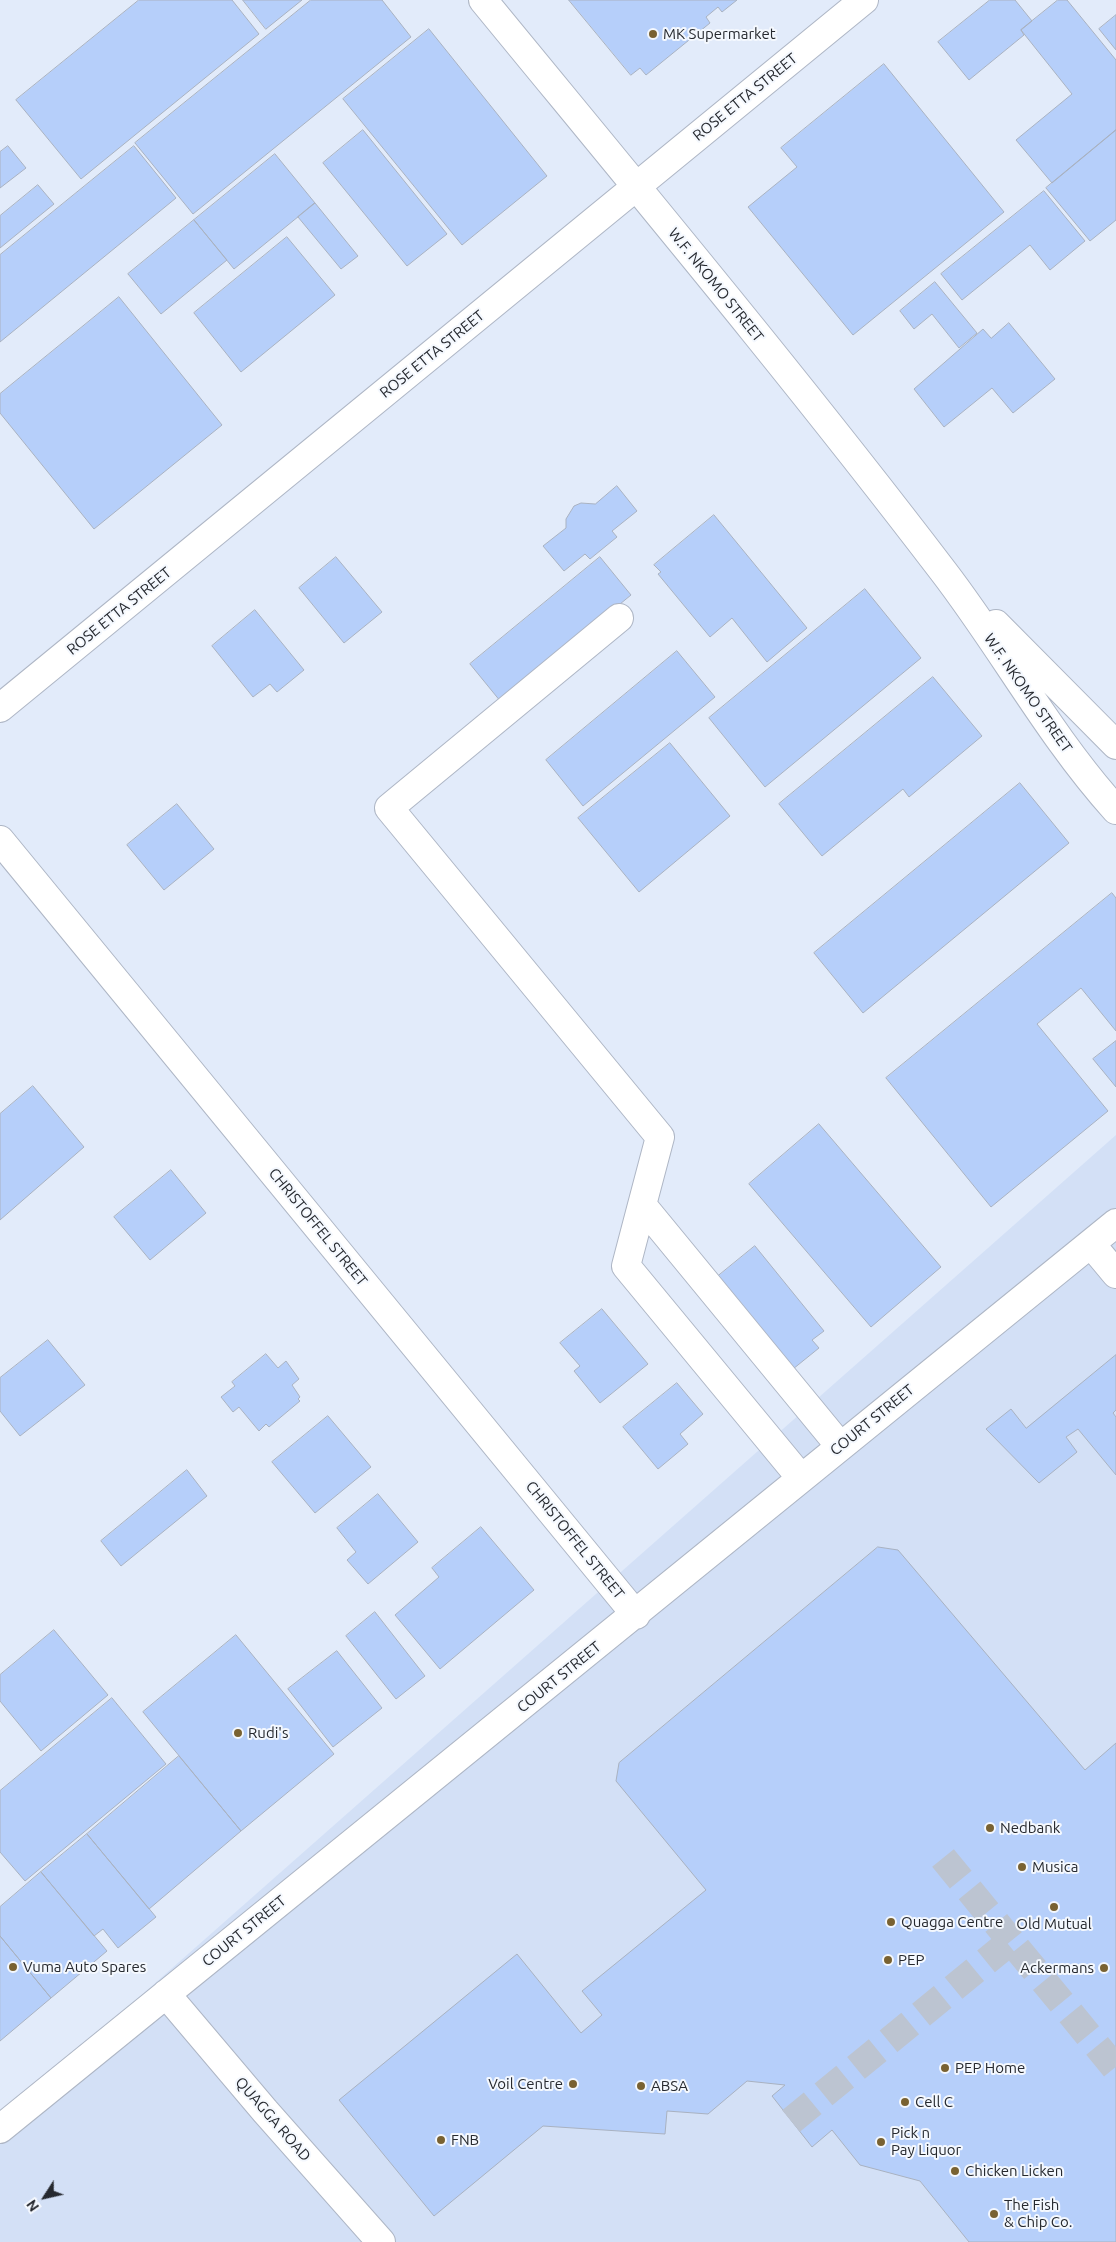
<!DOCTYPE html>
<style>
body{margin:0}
#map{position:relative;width:1116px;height:2242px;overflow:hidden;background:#e2ebfa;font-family:Ubuntu,sans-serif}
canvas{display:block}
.north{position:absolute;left:20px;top:2172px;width:50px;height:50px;-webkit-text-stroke:4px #f4f8fe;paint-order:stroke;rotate:235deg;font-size:14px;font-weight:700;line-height:20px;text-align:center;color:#26292f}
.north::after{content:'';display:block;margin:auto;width:18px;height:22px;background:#26292f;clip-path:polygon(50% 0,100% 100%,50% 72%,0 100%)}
</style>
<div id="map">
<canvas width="1116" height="2242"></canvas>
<div class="north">N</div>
</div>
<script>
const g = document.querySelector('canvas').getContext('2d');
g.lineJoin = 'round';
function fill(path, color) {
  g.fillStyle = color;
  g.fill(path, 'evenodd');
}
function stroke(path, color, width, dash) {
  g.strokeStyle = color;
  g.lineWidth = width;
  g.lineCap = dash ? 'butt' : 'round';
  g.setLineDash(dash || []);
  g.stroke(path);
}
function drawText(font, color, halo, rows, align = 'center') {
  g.font = font + ' Ubuntu,sans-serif';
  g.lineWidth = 4;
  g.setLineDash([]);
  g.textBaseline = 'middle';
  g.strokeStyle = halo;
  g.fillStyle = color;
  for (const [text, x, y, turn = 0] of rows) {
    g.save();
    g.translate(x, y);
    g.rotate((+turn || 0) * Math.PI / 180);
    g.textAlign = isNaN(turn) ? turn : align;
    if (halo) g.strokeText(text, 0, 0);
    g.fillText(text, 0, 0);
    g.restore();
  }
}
fill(new Path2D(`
 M1116,1135v1107h-1116v-122z`), '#d3e0f6');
const building = new Path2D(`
 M139,0h93l27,34 -178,145 -65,-79z
 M243,0h59l-36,29z
 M311,0h71l29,37 -218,177 -58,-71z
 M569,0h168l-15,12 -4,-5 -12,10 4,6 -64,52 -6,-7 -9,7z
 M990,0h25l17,21 -11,9 3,5 -55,45 -31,-38z
 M1058,0h9l49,60v70l-64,53 -36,-43 56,-46 -51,-64z
 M1116,15v35l-17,-21z
 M429,29l118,147 -85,69 -119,-146z
 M884,64l120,148 -151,123 -105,-128 49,-40 -16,-19z
 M363,130l84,104 -40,32 -84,-103z
 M1116,130v90l-26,21 -44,-53z
 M8,146l18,22 -26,20v-36z
 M134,146l42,52 -176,144v-87z
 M275,154l40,49 -81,66 -40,-49z
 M38,185l16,19 -54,44v-32z
 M1044,191l41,50 -35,29 -20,-25 -68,55 -21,-26z
 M315,203l43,53 -17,13 -43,-52z
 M194,220l33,40 -66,54 -33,-40z
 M287,237l48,58 -94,77 -47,-59z
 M935,282l42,51 -18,15 -27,-34 -18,15 -14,-18z
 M119,297l103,128 -128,104 -94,-116v-19z
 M1009,323l46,56 -42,34 -21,-25 -48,39 -30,-38 69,-60 8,9z
 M617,486l20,25 -25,20 5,6 -27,22 -5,-5 -21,17 -21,-25 23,-18v-9l8,-13 7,-3 14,1z
 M714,515l93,113 -40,34 -35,-44 -22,19 -52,-63 3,-2 -7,-7z
 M336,557l46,55 -38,31 -45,-55z
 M600,557l31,38 -130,107 -31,-38z
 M865,589l56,69 -156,129 -56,-69z
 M255,610l49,60 -27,22 -7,-8 -17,13 -41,-51z
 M677,651l38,46 -132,109 -37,-46z
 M933,677l49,59 -73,61 -6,-8 -81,67 -43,-52z
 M670,743l60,73 -91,76 -61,-74z
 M1020,783l49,60 -206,170 -49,-60z
 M177,804l37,45 -50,41 -37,-45z
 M1112,893l4,5v133l-35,-43 -44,36 71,87 -117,96 -105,-129z
 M1116,1041v46l-23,-28z
 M33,1086l51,61 -84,73v-106z
 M819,1124l122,143 -70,60 -122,-143z
 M171,1170l35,43 -56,47 -36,-43z
 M755,1246l69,85 -12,9 7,8 -26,21 -76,-92z
 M602,1309l46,55 -48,39 -26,-32 6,-5 -20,-23z
 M48,1340l37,45 -65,51 -20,-25v-33z
 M266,1354l12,14 8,-7 13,18 -7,6 8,12 -2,2 2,2 -31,26 -3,-3 -7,7 -20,-24 -6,5 -12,-15 14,-11 -3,-4z
 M1116,1355v55l-3,3 3,4v58l-38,-46 -12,8 11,15 -38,31 -53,-54 25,-20 15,19z
 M677,1383l26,31 -23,20 8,10 -30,25 -35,-42z
 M328,1416l43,51 -56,46 -43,-51z
 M187,1470l20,26 -86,70 -20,-25z
 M378,1494l40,48 -50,42 -21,-24 9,-8 -19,-24z
 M481,1527l53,63 -94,79 -45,-54 44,-38 -7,-9z
 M878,1547l20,3 187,220 31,-27v499h-147l-49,-61 -60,-16 -28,-35 -20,17 -40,-51 13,-11 -38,-4 -39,33 -41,-3 -2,23 -122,-8 -109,90 -95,-116 178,-146 64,79 21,-18 -20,-24 124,-101 -90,-109 3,-18z
 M375,1612l50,64 -29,23 -50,-63z
 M54,1630l54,65 -67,56 -41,-50v-26z
 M236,1635l98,119 -93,77 -98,-119z
 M337,1651l45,57 -49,39 -45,-58z
 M112,1698l54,66 -141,117 -25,-29v-61z
 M179,1756l62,75 -92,78 -62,-75z
 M87,1834l69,83 -38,31 -15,-19 -9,7 -53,-64z
 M41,1872l66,79 -56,47 -51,-62v-29z
 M0,1936l51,62 -51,43z`);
fill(building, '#b6cffa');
stroke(building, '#a9b2c1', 1);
stroke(new Path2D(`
 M943,1858l68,83
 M791,2121l220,-180 105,128`), '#bcc4d1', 28, [28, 14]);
const minor = new Path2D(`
 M619,618l-230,190 271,329 -18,68
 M0,708l864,-708
 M0,840l636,775
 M1091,1244l25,30
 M801,1478l-175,-212 16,-61 198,241
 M166,1994l99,117 116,131
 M0,2129l1116,-906`);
const major = new Path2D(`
 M483,0c155,189 312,377 460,571 60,78 107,166 173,239
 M996,624l120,121`);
stroke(minor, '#aeb6c5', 30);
stroke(major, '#aeb6c5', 30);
stroke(minor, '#fff', 28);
stroke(major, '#fff', 28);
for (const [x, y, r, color] of [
 [653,34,5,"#796232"],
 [238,1733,5,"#796232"],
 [990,1828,5,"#796232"],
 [1022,1867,5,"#796232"],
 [1054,1907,5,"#796232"],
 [891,1922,5,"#796232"],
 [888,1960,5,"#796232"],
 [13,1967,5,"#796232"],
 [1104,1968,5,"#796232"],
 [945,2068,5,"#796232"],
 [573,2084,5,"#796232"],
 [641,2086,5,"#796232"],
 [905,2102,5,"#796232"],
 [441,2140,5,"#796232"],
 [881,2142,5,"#796232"],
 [955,2171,5,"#796232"],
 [994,2214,5,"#796232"]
]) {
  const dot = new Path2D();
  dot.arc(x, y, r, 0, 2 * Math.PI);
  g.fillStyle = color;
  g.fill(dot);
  stroke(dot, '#f4f8fe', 2);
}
drawText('15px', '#26292f', '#f4f8fe', [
 ["MK Supermarket",663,34],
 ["Rudi's",248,1733],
 ["Nedbank",1000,1828],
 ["Musica",1032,1867],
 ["Quagga Centre",901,1922],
 ["Old Mutual",1054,1924,"center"],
 ["PEP",898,1960],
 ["Vuma Auto Spares",23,1967],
 ["Ackermans",1094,1968,"right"],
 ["PEP Home",955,2068],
 ["Voil Centre",563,2084,"right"],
 ["ABSA",651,2086],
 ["Cell C",915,2102],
 ["Pick n",891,2133],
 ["Pay Liquor",891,2150],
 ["FNB",451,2140],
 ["Chicken Licken",965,2171],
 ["The Fish",1004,2205],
 ["& Chip Co.",1004,2222]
], 'left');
drawText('15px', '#26292f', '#f4f8fe', [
 ["ROSE ETTA STREET",745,97,-39],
 ["W.F. NKOMO STREET",716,285,51],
 ["ROSE ETTA STREET",432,354,-39],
 ["ROSE ETTA STREET",119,611,-39],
 ["W.F. NKOMO STREET",1028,693,55],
 ["CHRISTOFFEL STREET",318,1227,51],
 ["COURT STREET",872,1420,-39],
 ["CHRISTOFFEL STREET",575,1540,51],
 ["COURT STREET",559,1677,-39],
 ["COURT STREET",244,1931,-39],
 ["QUAGGA ROAD",273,2119,49]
]);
</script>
